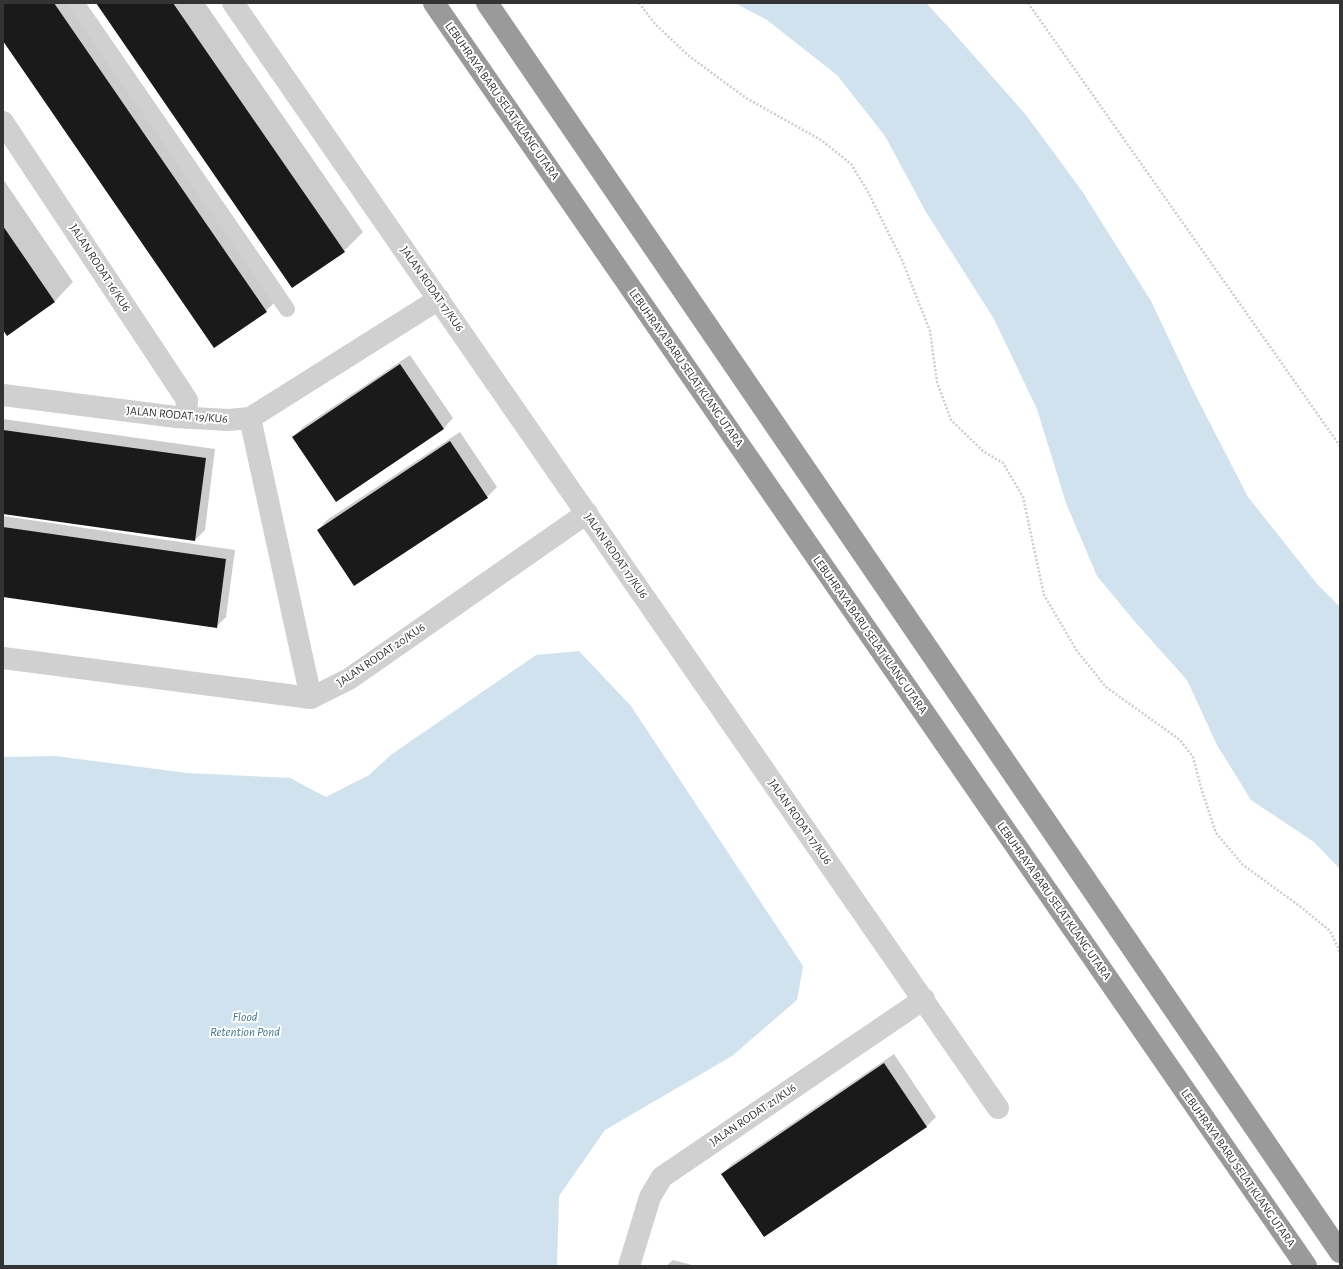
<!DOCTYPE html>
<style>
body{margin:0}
#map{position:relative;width:1343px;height:1269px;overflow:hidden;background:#fff;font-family:"Alegreya Sans",sans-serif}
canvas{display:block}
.frame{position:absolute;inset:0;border:4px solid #333;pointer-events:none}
</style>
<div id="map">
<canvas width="1343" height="1269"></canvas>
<div class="frame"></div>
</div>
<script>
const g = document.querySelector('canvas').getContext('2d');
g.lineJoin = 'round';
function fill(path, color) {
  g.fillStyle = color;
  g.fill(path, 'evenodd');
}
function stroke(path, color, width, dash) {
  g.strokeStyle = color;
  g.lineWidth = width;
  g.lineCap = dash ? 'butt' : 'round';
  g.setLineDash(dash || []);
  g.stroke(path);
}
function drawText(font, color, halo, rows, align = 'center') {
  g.font = font + ' "Alegreya Sans",sans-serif';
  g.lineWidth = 4;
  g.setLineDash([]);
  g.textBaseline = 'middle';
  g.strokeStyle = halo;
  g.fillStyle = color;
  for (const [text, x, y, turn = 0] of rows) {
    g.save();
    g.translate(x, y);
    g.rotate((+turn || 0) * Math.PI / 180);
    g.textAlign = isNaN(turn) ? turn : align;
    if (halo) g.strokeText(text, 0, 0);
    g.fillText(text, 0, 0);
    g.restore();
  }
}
fill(new Path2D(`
 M735,3h191l26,28 74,84 56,76 69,110 44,93 53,103 70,88 22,22v262l-26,-27 -63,-42 -34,-55 -30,-65 -51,-57 -39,-47 -31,-73 -29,-94 -43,-90 -68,-107 -41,-76 -48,-61 -70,-55z
 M579,651l52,55 172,260 -6,34 -65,56 -127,74 -46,66 -2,70h-554v-509l52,-1 132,17 103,5 36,19 43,-22 23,-21 144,-99z`), '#cfe2ee');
fill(new Path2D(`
 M3,3h83l199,289 -19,19 -263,-272z
 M98,3h107l158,229 -19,19z
 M3,179l70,103 -19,20 -51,27z
 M410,355l43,63 -9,10 -108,73 -43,-64 10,-10z
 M3,419l212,30 -10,81 -10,10 -192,-27z
 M460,432l37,55 -10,10 -169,33 9,-10z
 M3,516l232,34 -9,67 -10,10 -213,-31z
 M894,1054l42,63 -9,9 -163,110 -42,-62 10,-10z
 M673,1260l23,6h-30z`), '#0003');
fill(new Path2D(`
 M3,3h51l213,309 -53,36 -211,-307z
 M96,3h77l172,249 -53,36z
 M3,226l52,76 -48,34 -4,-6z
 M400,364l44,65 -108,73 -44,-65z
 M3,430l203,28 -11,83 -192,-27z
 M450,441l38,57 -134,88 -37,-56z
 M3,527l223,32 -9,69 -214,-31z
 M884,1063l43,64 -163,110 -43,-63z`), '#1a1a1a');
stroke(new Path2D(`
 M639,3l16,21 34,32 57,42 75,42 30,24 16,26 35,70 28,71 7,51 14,38 32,31 20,12 20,34 21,98 33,56 29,36 74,53 13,17 9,34 14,42 27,32 58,42 29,24 10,21
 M1028,3l312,443`), '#cdcdcd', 2.5, [2, 2]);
stroke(new Path2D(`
 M76,3l211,306`), '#d0d0d0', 16);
stroke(new Path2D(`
 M233,3l765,1105
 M3,122l184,278 -1,18
 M3,395l173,22 52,3 22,-2 189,-119
 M250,418l61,280
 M3,658l308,40 38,-19 238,-166
 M629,1266l21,-69 12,-20 262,-178`), '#d0d0d0', 22);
stroke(new Path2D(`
 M434,3l872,1263
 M487,3l853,1249`), '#9a9a9a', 22);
drawText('12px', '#333', '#fff', [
 ["LEBUHRAYA BARU SELAT KLANG UTARA",502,101,55],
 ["JALAN RODAT 16/KU6",100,268,57],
 ["JALAN RODAT 17/KU6",432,289,55],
 ["LEBUHRAYA BARU SELAT KLANG UTARA",686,368,55],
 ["JALAN RODAT 19/KU6",177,415,5],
 ["JALAN RODAT 17/KU6",616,556,55],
 ["LEBUHRAYA BARU SELAT KLANG UTARA",870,635,55],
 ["JALAN RODAT 20/KU6",381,655,-34],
 ["JALAN RODAT 17/KU6",800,822,55],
 ["LEBUHRAYA BARU SELAT KLANG UTARA",1054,901,55],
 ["JALAN RODAT 21/KU6",753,1115,-34],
 ["LEBUHRAYA BARU SELAT KLANG UTARA",1238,1168,55]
]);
drawText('italic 13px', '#3f7597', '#fff', [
 ["Flood",245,1017],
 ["Retention Pond",245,1032]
]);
</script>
